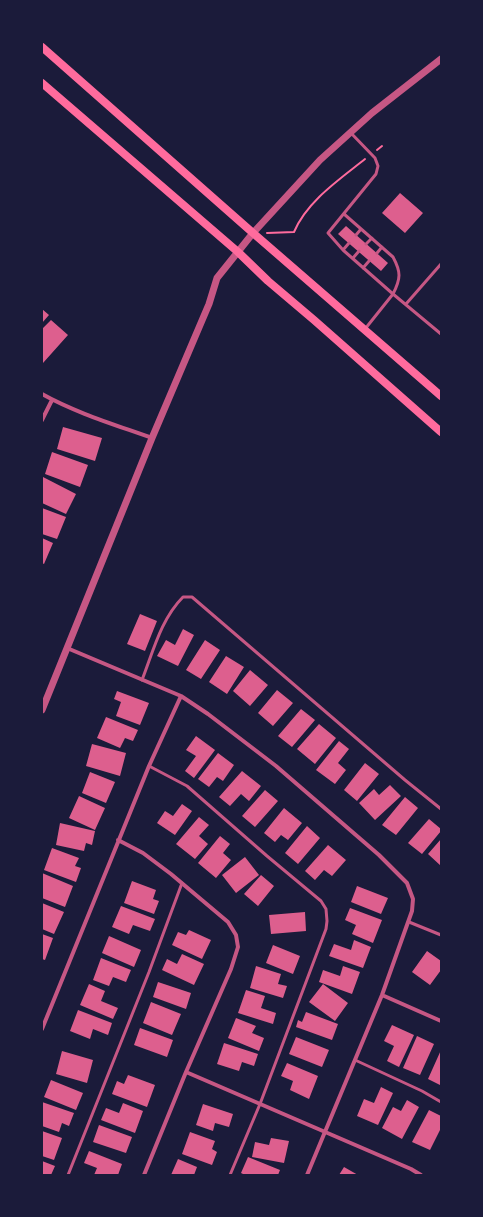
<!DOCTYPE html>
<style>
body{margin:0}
#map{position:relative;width:483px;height:1217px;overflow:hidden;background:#1b1b3a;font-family:"Crimson Pro",serif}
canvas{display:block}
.frame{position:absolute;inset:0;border:43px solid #1b1b3a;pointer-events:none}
</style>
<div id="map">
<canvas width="483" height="1217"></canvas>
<div class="frame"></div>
</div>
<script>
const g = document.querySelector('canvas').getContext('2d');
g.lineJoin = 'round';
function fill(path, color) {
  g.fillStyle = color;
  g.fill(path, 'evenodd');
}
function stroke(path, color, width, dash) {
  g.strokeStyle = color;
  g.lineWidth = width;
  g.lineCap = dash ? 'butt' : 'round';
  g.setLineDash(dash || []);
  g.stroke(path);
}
fill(new Path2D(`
 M400,193l23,20 -18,20 -23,-20z
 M346,226l42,37 -7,8 -43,-37z
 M42,309l7,6 -7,8z
 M51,320l17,15 -25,28 -1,-1v-33z
 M63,427l39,11 -7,23 -38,-12z
 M52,452l36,13 -8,22 -35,-13z
 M43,477l33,17 -10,20 -24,-11z
 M42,508l24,9 -9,22 -15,-5z
 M42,538l11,5 -9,21 -2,-1z
 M140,614l17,7 -12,30 -18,-7z
 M183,629l11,6 -16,31 -21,-10 9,-16 9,5z
 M205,640l15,10 -19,29 -15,-9z
 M226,656l18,11 -17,27 -18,-12z
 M250,670l18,15 -18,21 -17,-15z
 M277,690l16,13 -20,23 -15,-13z
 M117,691l32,12 -9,22 -24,-9 5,-14 -7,-3z
 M301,709l14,11 -23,27 -14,-11z
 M106,717l32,13 -5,11 -8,-3 -5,10 -23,-10z
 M319,724l17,14 -21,26 -18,-15z
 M196,736l19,14 -21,28 -9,-7 11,-15 -10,-6z
 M339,741l10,8 -11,14 8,7 -11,14 -19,-14z
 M92,744l34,9 -6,23 -34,-10z
 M218,753l16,12 -11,16 -6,-4 -8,10 -11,-8z
 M365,763l14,11 -22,27 -13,-11z
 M242,771l19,15 -12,15 -8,-7 -11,12 -11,-9z
 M90,772l25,10 -9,21 -24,-10z
 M390,785l11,11 -26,24 -16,-17 15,-14 5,6z
 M265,790l13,11 -23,26 -13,-11z
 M79,796l26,12 -10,22 -26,-12z
 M405,797l13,11 -22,27 -14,-10z
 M182,804l10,7 -17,24 -18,-12 8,-12 8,5z
 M284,808l18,15 -14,17 -7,-5 -6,7 -11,-9z
 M199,817l10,8 -10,11 9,8 -13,15 -19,-15z
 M429,819l12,10v2l-19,23 -14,-11z
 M60,823l35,8 -3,14 -6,-2 -2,8 -28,-6z
 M307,826l13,12 -22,26 -13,-11z
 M220,836l10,8 -7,9 8,7 -15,18 -18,-15z
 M441,839v27l-13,-12z
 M328,845l18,15 -14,16 -8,-6 -9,10 -10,-9z
 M52,848l27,10 -4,8 6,2 -5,14 -32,-12z
 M245,857l14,18 -23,18 -14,-18z
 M42,873l31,13 -8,21 -23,-9z
 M261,875l13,11 -16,20 -14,-12z
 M132,881l24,9 -3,9 6,2 -5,13 -30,-11z
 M357,886l31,12 -7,16 -30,-12z
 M42,903l22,9 -10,22 -12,-5z
 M121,906l34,13 -5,12 -17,-6 -4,9 -17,-7z
 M350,908l32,12 -9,23 -21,-9 4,-9 -11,-5z
 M305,912l1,19 -35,3 -2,-19z
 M189,930l22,10 -9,19 -30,-14 6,-13 8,3z
 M42,934l11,4 -8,22 -3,-1z
 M109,936l32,14 -7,17 -32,-14z
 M354,940l17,7 -8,21 -34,-12 5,-12 17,6z
 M273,945l27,11 -7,18 -27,-11z
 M427,951l14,10v9l-11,15 -18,-13z
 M182,954l22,10 -10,21 -32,-15 5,-11 10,5z
 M101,958l30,12 -5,12 -13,-5 -4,9 -16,-6z
 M256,966l25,8 -3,10 9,2 -4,12 -33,-10z
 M343,966l17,6 -8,22 -33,-12 4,-12 17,6z
 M158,982l33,11 -5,16 -33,-12z
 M89,984l16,7 -4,10 17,7 -5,11 -33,-14z
 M323,984l25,19 -13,18 -26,-19z
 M246,990l19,6 -4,12 15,5 -3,11 -35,-11z
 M151,1002l30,12 -9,21 -29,-12z
 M78,1010l34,13 -4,12 -15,-6 -3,10 -20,-8z
 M306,1012l32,12 -6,16 -36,-13 2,-7 4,2z
 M236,1018l20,8 -4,7 12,5 -5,13 -31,-13z
 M392,1025l22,10 -15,32 -12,-6 7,-15 -10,-5z
 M140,1028l33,12 -6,17 -33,-12z
 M417,1036l17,8 -14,31 -17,-7z
 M296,1037l33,13 -7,17 -33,-13z
 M224,1043l34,11 -4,12 -12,-4 -3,9 -22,-7z
 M441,1050v33l-1,2 -12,-6z
 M62,1051l31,9 -6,23 -31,-9z
 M287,1063l31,13 -9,23 -19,-9 3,-9 -12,-5z
 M128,1075l27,10 -8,22 -35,-13 5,-13 7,3z
 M51,1080l32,13 -7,17 -32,-13z
 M381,1087l12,6 -15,32 -21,-9 7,-17 10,4z
 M407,1100l12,7 -17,32 -20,-11 11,-21 8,4z
 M42,1102l32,11 -5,13 -7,-3 -3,9 -17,-6z
 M123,1103l20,8 -8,22 -34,-13 5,-12 13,5z
 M203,1104l30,10 -4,13 -14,-4 -2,8 -17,-6z
 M429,1110l12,6v12l-11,22 -18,-8z
 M99,1125l33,12 -6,16 -33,-11z
 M42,1131l20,7 -8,22 -12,-4z
 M190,1132l25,9 -3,8 5,3 -5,13 -30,-11z
 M271,1138l18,3 -5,22 -32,-6 3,-15 14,3z
 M89,1151l33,13 -4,11h-24l3,-7 -13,-5z
 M248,1157l32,13 -2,5h-33l-4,-2z
 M178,1159l19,8 -3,8h-23z
 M42,1161l13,5 -4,9h-9z
 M344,1167l14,8h-19z`), '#dd5f8e');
stroke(new Path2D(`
 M377,150l5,-4
 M267,233l27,-1c13,-31 46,-53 71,-73`), '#ff6b9d', 2);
stroke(new Path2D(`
 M344,214l49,43c8,15 8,21 0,37l-50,-44 -15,-17 48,-59 2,-8 -3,-8 -25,-26
 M356,235l5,-6
 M366,244l6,-6
 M343,250l6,-7
 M377,253l5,-6
 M353,258l6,-7
 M363,268l6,-7
 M406,304l35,-40
 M365,329l28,-35 48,40
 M142,680c11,-28 19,-61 41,-83h9l213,183 36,29
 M149,766l38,20 80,70 54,45 5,8 1,12 -1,8 -66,175 -30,71
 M409,922l32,13
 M355,1060l67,31 19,11
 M68,1175l81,-203 33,-89`), '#c65784', 3);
stroke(new Path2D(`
 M42,394c34,19 74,31 110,44
 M42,420l10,-20
 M67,648l114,48 27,18 68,52 103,89 28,28 6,16 -1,12 -30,84 -75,180
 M118,840l25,13 28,21 57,48 8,13 2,12 -7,22 -45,103 -42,103
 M382,995l59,26
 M42,1029l107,-263 32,-70
 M186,1072l225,97 10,6`), '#c65784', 4);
stroke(new Path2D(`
 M42,710l110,-272 57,-134 8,-26 36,-45 67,-73 52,-47 69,-54`), '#c65784', 7);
stroke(new Path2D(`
 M42,47l211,186 188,163
 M42,83l196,169 30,29 46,39 127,112`), '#ff6b9d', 8);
</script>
